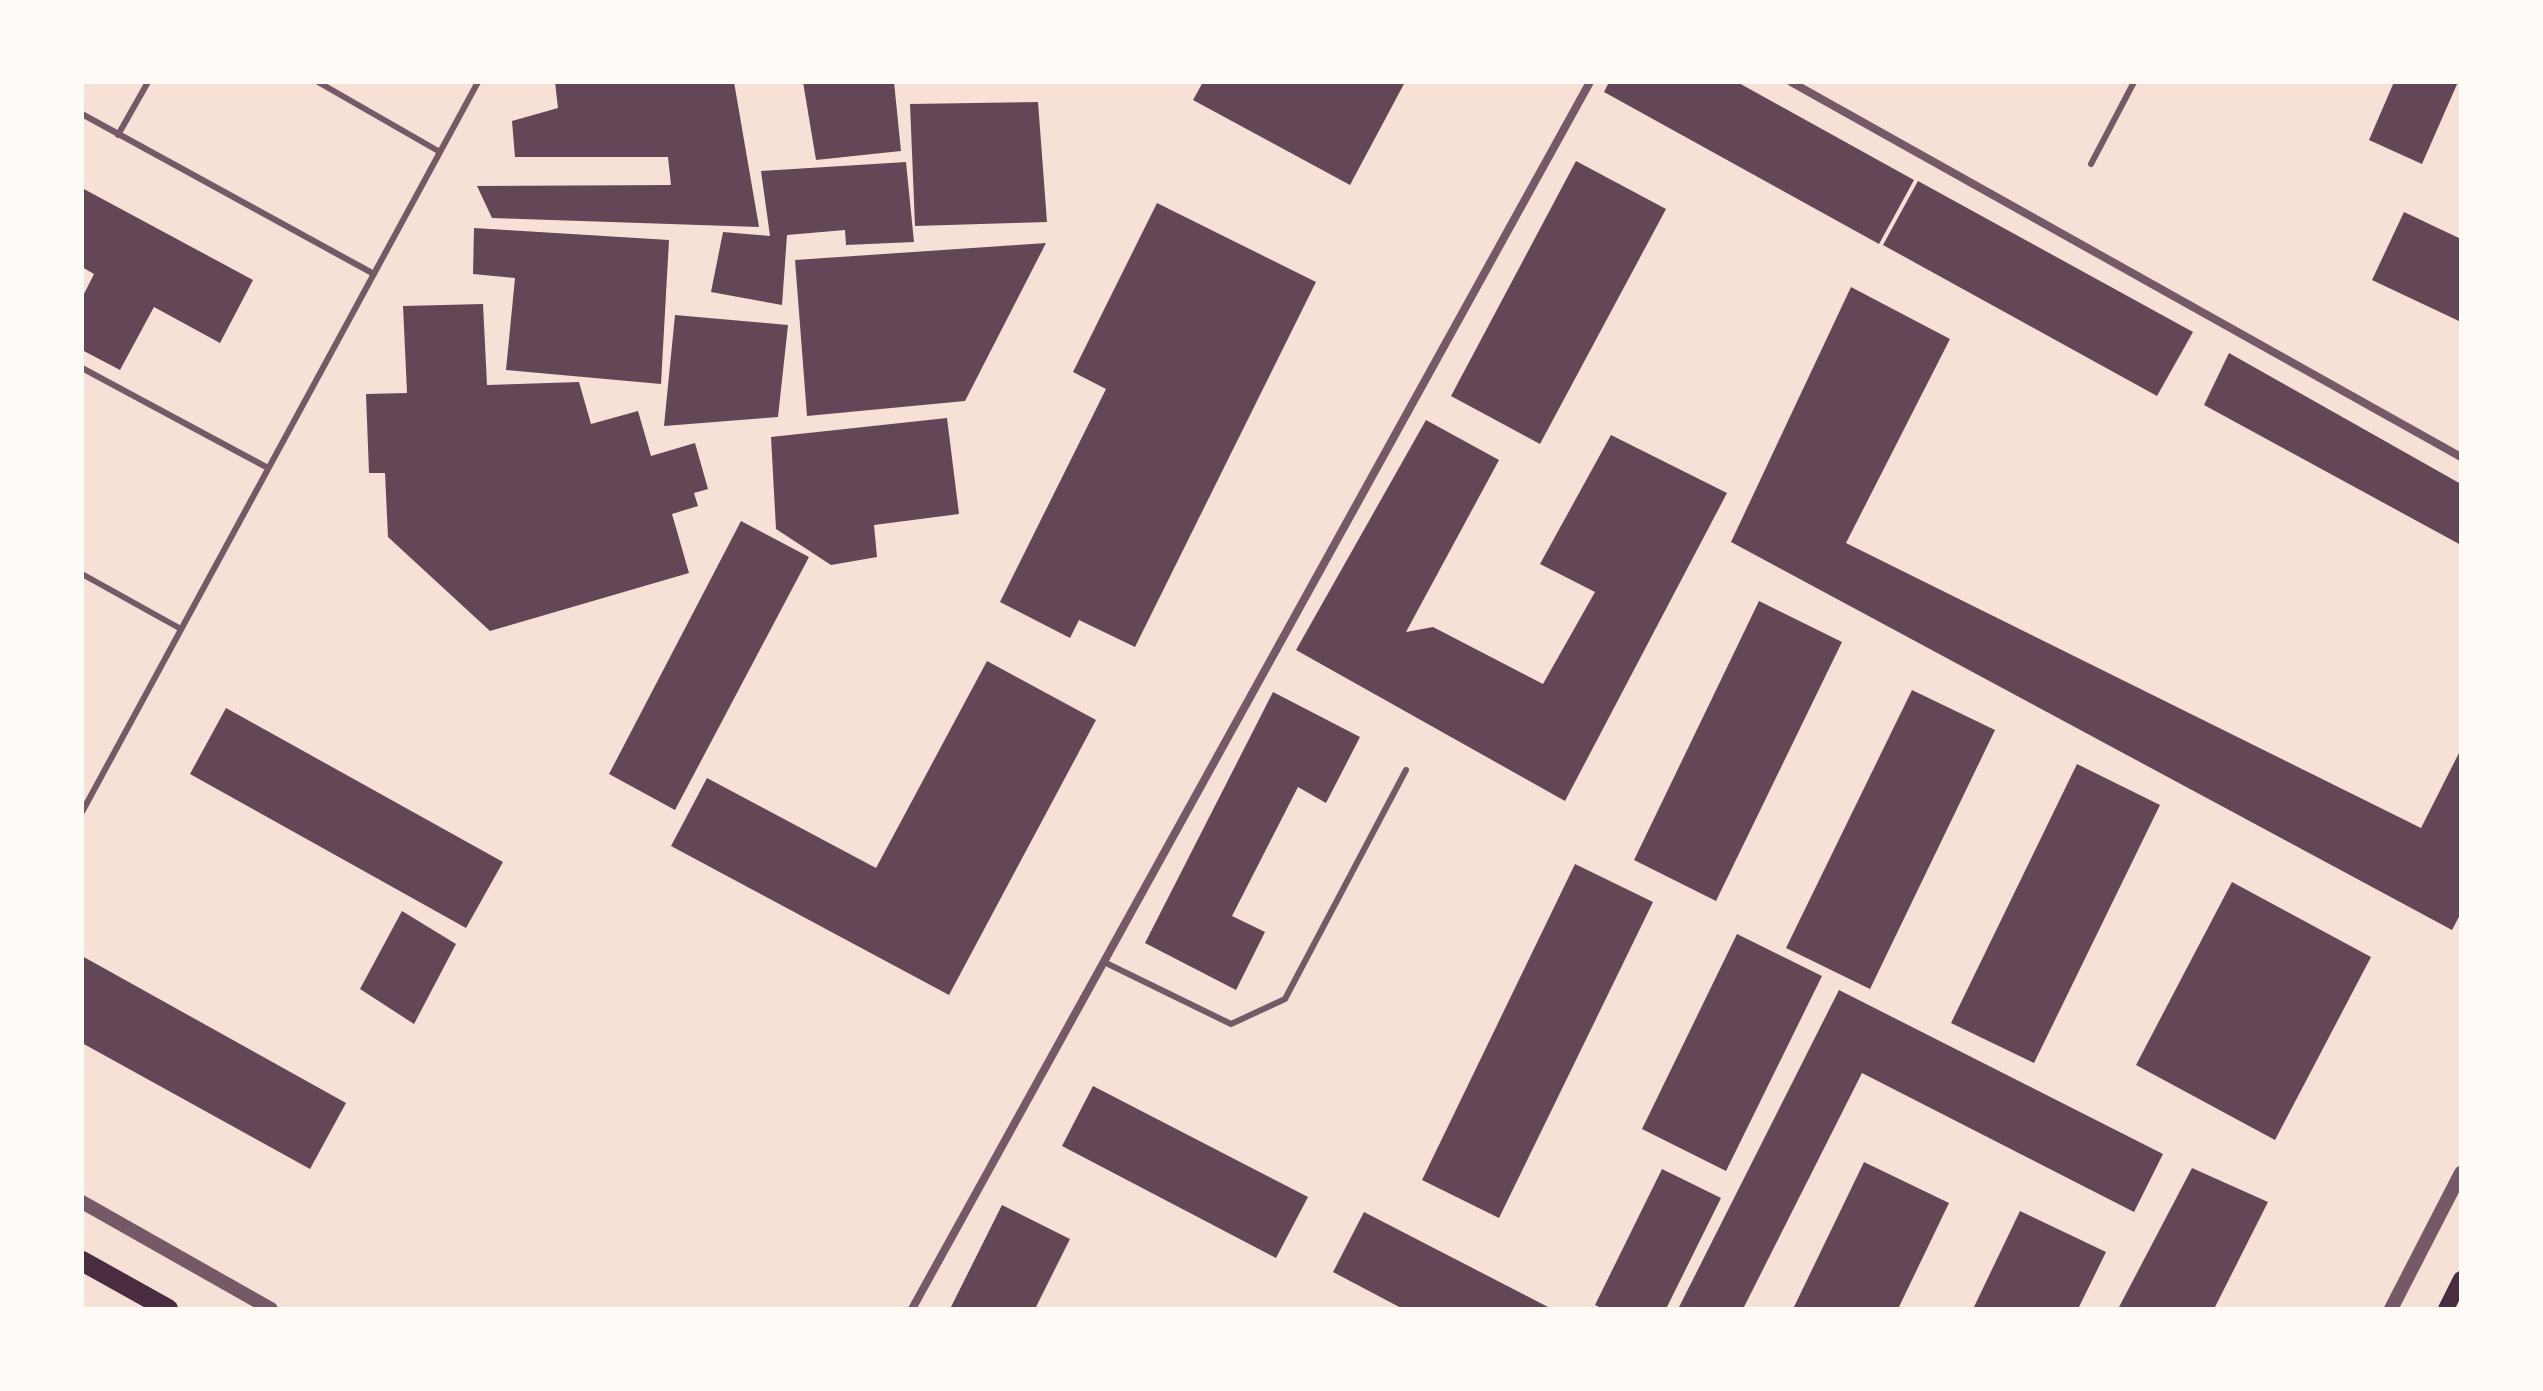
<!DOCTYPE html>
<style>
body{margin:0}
#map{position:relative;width:2543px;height:1391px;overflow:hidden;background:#f7e1d7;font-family:Commissioner,sans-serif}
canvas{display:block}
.frame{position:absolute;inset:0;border:84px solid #fffaf5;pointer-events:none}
</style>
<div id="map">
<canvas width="2543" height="1391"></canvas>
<div class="frame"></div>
</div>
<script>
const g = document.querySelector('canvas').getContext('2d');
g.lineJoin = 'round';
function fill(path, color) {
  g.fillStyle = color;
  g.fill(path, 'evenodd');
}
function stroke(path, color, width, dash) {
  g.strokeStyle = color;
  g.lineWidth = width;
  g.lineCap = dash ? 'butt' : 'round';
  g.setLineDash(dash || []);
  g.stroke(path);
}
fill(new Path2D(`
 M555,82h179l25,145 -267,-9 -15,-32 194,-1 -3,-28h-153l-3,-36 46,-13z
 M803,82h91l7,69 -85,9z
 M1203,82h202l-55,103 -157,-85z
 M1609,82h128l177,98 -35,64 -275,-152z
 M2394,82h64l-36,82 -53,-24z
 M1038,102l9,120 -132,4 -5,-122z
 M1576,161l90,48 -126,235 -89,-48z
 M906,162l8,80 -68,3 -1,-15 -58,5 -5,70 -71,-13 12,-60 47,4 -9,-65z
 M1918,181l275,151 -36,64 -274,-151z
 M82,188l171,92 -33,63 -66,-36 -34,63 -38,-20v-52l12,-24 -12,-7z
 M1157,203l159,79 -181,365 -56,-27 -9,18 -70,-36 106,-213 -33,-17z
 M2404,212l57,27v83l-89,-42z
 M474,228l195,12 -8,144 -155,-14 9,-92 -42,-4z
 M1046,243l-81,158 -158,15 -12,-156z
 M1851,287l99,52 -104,204 575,285 40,-79v164l-9,17 -721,-388z
 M483,304l4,81 92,-3 12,42 47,-13 13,45 44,-13 13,46 -14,4 4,13 -26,8 17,59 -199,58 -102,-94 -3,-64h-16l-3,-79 41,-1 -4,-87z
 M675,315l113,10 -10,92 -114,9z
 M2229,353l232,131v61l-257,-140z
 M947,418l12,96 -85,11 3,32 -46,8 -55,-36 -5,-92z
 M1426,420l73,40 -93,172 27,-5 110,57 52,-92 -55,-28 71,-129 116,58 -162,308 -269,-151z
 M741,521l68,36 -134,253 -66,-36z
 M1759,601l83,41 -126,259 -82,-41z
 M987,661l109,59 -147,275 -278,-149 36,-68 169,90z
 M1912,690l83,40 -125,259 -84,-41z
 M1273,692l87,45 -34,66 -28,-16 -66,129 33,16 -29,58 -91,-47z
 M226,708l277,154 -37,66 -276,-154z
 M2077,764l83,41 -126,258 -83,-40z
 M1575,864l78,38 -154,316 -77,-38z
 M2232,882l139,75 -96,183 -139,-75z
 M402,911l54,33 -42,80 -54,-35z
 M1737,934l85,42 -96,195 -84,-42z
 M82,956l264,147 -36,66 -228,-126z
 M1839,990l324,164 -29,58 -272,-139 -119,236h-65z
 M1093,1086l215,111 -32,61 -214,-112z
 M1864,1162l85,41 -51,106h-105z
 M2192,1168l76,34 -54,107h-96z
 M1662,1169l59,29 -55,111h-63l-8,-4z
 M1002,1205l68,34 -35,70h-85z
 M2020,1211l86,41 -28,57h-105z
 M1364,1212l188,97h-149l-70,-37z`), '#644757');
stroke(new Path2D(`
 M318,82l122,70
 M82,114l292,160
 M118,135l30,-53
 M2091,164l43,-82
 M82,368l186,100
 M82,574l99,55
 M82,812l396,-730
 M1104,962l127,62 54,-25 121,-229`), '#755966', 6);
stroke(new Path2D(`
 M1791,82l670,375
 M912,1309l678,-1227`), '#755966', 8);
stroke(new Path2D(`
 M82,1202l189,107
 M2391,1309l70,-136`), '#755966', 14);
stroke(new Path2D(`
 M2446,1309l15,-30`), '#4a2c40', 16);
stroke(new Path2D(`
 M82,1261l86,48`), '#4a2c40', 20);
</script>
